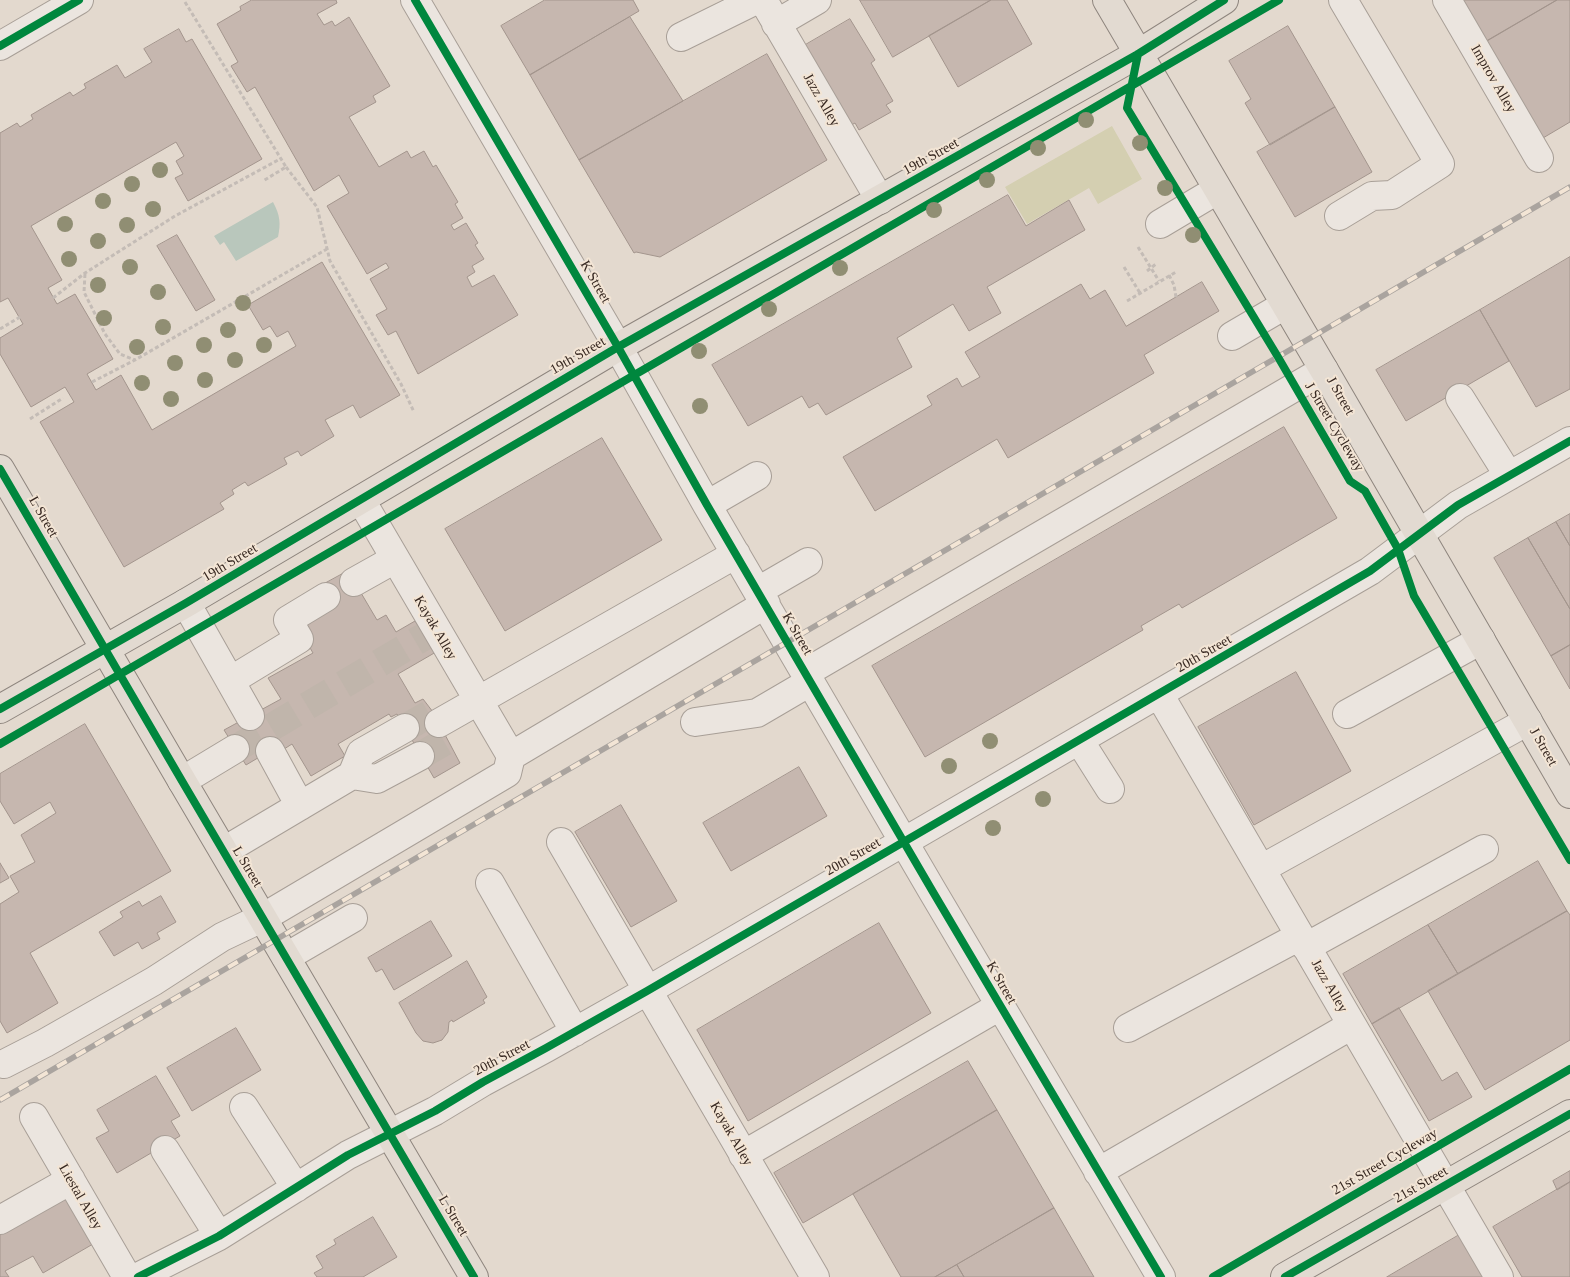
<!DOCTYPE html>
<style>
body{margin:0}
canvas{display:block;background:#e3d9ce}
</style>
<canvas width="1570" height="1277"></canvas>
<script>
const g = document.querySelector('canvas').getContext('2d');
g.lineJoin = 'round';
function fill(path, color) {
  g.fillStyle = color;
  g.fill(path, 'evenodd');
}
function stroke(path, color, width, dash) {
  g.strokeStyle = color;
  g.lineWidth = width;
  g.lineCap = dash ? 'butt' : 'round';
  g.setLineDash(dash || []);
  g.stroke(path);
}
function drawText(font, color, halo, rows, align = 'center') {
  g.font = font + ' Georgia,serif';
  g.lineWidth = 4;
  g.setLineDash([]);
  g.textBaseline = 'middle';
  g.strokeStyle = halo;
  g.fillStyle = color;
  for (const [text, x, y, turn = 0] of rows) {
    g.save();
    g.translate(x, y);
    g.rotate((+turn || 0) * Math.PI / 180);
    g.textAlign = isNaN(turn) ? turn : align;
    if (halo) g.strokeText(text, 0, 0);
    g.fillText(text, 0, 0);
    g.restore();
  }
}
fill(new Path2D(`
 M1112,126l30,53 -44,25 -9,-16 -62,36 -22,-37z`), '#d4cfb1');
fill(new Path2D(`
 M273,202c7,13 8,21 5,35l-42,24 -12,-19 -4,3 -6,-9z`), '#b9c7bc');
const building = new Path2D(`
 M252,0h84l1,3 -20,11 7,11 8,-4 3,5 14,-9 41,69 -17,10 3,6 -27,15 30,50 28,-16 4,7 13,-7 9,16 3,-2 22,37 -3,2 8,14 -12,7 3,5 12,-7 12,20 -3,2 9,14 -12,7 3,6 -8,5 5,10 22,-12 24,40 -100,59 -22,-43 -8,4 -12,-20 11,-6 -17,-30 19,-11 -3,-5 -19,11 -40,-68 22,-13 -10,-18 -25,16 -59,-104 -8,5 -16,-26 7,-4 -21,-38 24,-14 -1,-3z
 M545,0h88l6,11 -109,64 -29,-49z
 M860,0h131l-98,57z
 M991,0h16l25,44 -74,43 -29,-51z
 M1463,0h94l-70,41z
 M1557,0h13v122l-27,16 -56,-97z
 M630,17l53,84 -104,59 -49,-85z
 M850,19l25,41 -4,3 22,38 -7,4 5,7 -32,18 -4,-7 -9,5 -44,-81z
 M1288,26l47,81 -65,38 -25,-42 6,-4 -22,-38z
 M179,29l7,13 6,-3 70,120 -74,42 -13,-23 8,-4 -7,-13 8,-5 -8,-14 -145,84 31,54 -14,8 9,16 18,-10 38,65 -26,15 9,16 25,-15 31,55 144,-84 -8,-15 -11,6 -7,-11 -7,4 -15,-25 74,-43 78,133 -40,23 -7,-13 -28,15 9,16 -33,20 -3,-5 -14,7 3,6 -39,22 -3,-4 -13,8 2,4 -14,9 4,6 -100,58 -84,-145 34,-20 -9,-15 -34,20 -31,-53v-16l23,-14 -15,-26 -8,4v-169l17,-10 3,4 13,-8 -2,-4 39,-23 3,4 13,-8 -2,-4 33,-19 8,13 27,-16 -8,-13z
 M767,54l60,106 -167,97 -24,-5 -2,1 -55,-93z
 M1335,107l37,65 -77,45 -38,-65z
 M1008,195l18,31 43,-26 16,30 -98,57 14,26 -32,18 -16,-27 -56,34 15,29 -86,48 -8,-12 -9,5 -7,-12 -54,30 -36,-61z
 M177,235l38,65 -19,11 -39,-65z
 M1570,257v132l-34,18 -56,-97z
 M1202,282l17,29 -75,44 10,18 -146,85 -11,-19 -122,72 -32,-54 89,-52 -5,-9 30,-18 5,9 18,-10 -15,-25 116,-68 9,15 15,-9 21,36z
 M1480,310l29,51 -103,60 -30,-51z
 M1284,427l53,91 -155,90 -3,-4 -38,22 2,4 -218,127 -53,-91z
 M602,438l60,102 -157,91 -60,-102z
 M1570,514v32l-14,-24z
 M1556,522l14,24v63l-42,-71z
 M1528,538l42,71v36l-19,11 -57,-98z
 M348,571l29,49 9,-5 10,17 19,-11 21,31 -38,22 17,29 8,-4 10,13 27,51 -26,15 -37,-64 -6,3 -2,-3 -51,30 7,12 -34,20 -19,-32 -11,7 -3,-5 -32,19 -22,-35 57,-31 -13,-21 45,-25 -18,-31 25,-36z
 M1570,645v44l-19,-33z
 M1296,672l55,99 -97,54 -56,-98z
 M85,724l86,147 -141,82 28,50 -51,30 -7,-12v-117l19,-12 -9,-16 25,-14 -14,-27 35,-22 -6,-11 -36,22 -14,-23v-27z
 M799,767l28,49 -96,55 -28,-48z
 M621,805l56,96 -46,26 -56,-95z
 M1538,861l29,50 -109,63 -30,-49z
 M0,863l9,15 -9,5z
 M161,896l15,26 -19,11 3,6 -18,10 -4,-7 -24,14 -15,-24 24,-15 -3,-5 19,-11 3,5z
 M1567,911l3,4v125l-85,50 -57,-99z
 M431,921l21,35 -58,34 -12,-21 -6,3 -8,-14z
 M879,923l52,90 -183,108 -51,-91z
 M1428,925l30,49 -86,50 -29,-50z
 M467,961l20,36 -4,3 2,3 -32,19 -1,-2 -3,2 -1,10 -6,8 -9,3 -10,-2 -7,-8 -17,-30z
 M1399,1008l43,73 15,-9 15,25 -43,24 -57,-97z
 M236,1028l25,42 -69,41 -25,-43z
 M968,1061l29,49 -194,113 -29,-50z
 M156,1076l24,40 -9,5 9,15 -63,37 -21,-35 13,-7 -12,-21z
 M997,1110l57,98 -119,69h-34l-48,-83z
 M1570,1171v11l-13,8 -4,-9z
 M1570,1182v95h-48l-29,-50z
 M65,1195l28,49 -50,29 -10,-17 -28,15 4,6h-9v-44z
 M1054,1208l40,69h-130l-7,-12z
 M373,1217l24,40 -34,20h-46l-3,-4 9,-5 -7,-12 20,-12 -2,-4z
 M1461,1234l25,43h-99z
 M957,1265l7,12h-29z`);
fill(building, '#c6b7af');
stroke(building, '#a3958d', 1);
stroke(new Path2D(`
 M405,728l28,-16
 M235,749l190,-113
 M420,756l29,-17`), '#c0b5ab', 28, [28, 14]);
const minor = new Path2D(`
 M415,0l203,347 89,158 226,387 228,385
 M763,0l117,200
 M1447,0l92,158
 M776,24l41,-24
 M681,37l75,-37
 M0,46l79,-46
 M1339,216l33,-20 20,-1 48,-31 -97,-164
 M1160,224l57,-34
 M1232,336l53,-31
 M1460,398l49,78
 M361,500l150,256
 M707,505l50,-29
 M354,582l41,-23
 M758,591l50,-29
 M186,603l64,113
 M805,673l519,-303
 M230,681l69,-42 -11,-19 38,-23
 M1159,694l340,583
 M1347,714l134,-74
 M695,722l62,-9 53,-31
 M439,723l297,-169
 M1079,740l31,49
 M270,751l30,55
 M352,775l25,4 43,-23
 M182,781l53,-32
 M561,842l254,435
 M224,851l128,-76 9,-22 44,-25
 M1261,869l267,-148
 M490,883l85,149
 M1306,947l178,-98
 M286,957l67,-39
 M1128,1028l172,-92
 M4,1064l41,-21 109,-62 68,-44 42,-20 243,-144 4,-17 255,-152
 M244,1107l52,81
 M34,1117l93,160
 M165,1150l54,86
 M743,1155l257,-149
 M1098,1172l254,-147
 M0,1220l71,-40
 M138,1277l81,-41 129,-81 87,-44 48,-29 63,-34 101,-57 723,-420 88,-66 112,-64`);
const major = new Path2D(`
 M1107,0l217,370 246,424
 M0,469l182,312 292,496
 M0,709l186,-106 432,-256 520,-293 86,-54
 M1285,1277l285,-163`);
stroke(minor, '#a89f97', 30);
stroke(major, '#8e857e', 30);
stroke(new Path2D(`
 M185,2l101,165 -23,14
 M286,167l31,40 13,54 71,123 13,28
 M1138,247l21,34
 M1124,267l16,26
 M1147,271l9,-7
 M85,274l-1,18 21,42 15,20 15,6
 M1169,275l5,10 2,12
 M53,298l32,-25 90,-57 105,-57
 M1127,301l49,-29
 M0,329l20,-12
 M92,382l43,-22 192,-111
 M30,419l33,-21`), '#c4bcb6', 3, [4, 2.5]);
stroke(minor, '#ebe5df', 28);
stroke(major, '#e2dad1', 28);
const rail = new Path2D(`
 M0,1100l1570,-913`);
stroke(rail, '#aaa49f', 5.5);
stroke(rail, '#f3e5d5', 4, [11]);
stroke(new Path2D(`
 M415,0l203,347 89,158 226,387 228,385
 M0,46l79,-46
 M1138,54l-11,54 151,249 72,124 15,10 33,58 16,47 156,264
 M0,469l182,312 292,496
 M0,709l186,-106 432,-256 520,-293 86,-54
 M0,744l1279,-744
 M138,1277l81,-41 129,-81 87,-44 48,-29 63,-34 101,-57 723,-420 88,-66 112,-64
 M1213,1277l357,-208
 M1285,1277l285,-163`), '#00873e', 8);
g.fillStyle = '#908e73';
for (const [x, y] of [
 [1086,120],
 [1140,143],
 [1038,148],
 [160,170],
 [987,180],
 [132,184],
 [1165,188],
 [103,201],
 [153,209],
 [934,210],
 [65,224],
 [127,225],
 [1193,235],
 [98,241],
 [69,259],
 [130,267],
 [840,268],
 [98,285],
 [158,292],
 [243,303],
 [769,309],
 [104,318],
 [163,327],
 [228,330],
 [204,345],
 [264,345],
 [137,347],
 [699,351],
 [235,360],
 [175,363],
 [205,380],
 [142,383],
 [171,399],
 [700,406],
 [990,741],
 [949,766],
 [1043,799],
 [993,828]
]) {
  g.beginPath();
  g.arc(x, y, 8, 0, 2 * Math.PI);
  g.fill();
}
drawText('14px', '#362720', '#f3e5d5', [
 ["Improv Alley",1493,79,60],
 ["Jazz Alley",821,100,60],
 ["19th Street",931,157,-29],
 ["K Street",595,282,60],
 ["19th Street",578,356,-30],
 ["J Street",1340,396,60],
 ["J Street Cycleway",1334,427,59],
 ["L Street",43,517,60],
 ["19th Street",230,563,-31],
 ["Kayak Alley",435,628,60],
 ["K Street",797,634,60],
 ["20th Street",1204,654,-30],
 ["J Street",1543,747,60],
 ["20th Street",853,857,-30],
 ["L Street",247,867,59],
 ["K Street",1001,983,60],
 ["Jazz Alley",1329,986,60],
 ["20th Street",502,1058,-28],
 ["Kayak Alley",731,1134,60],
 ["21st Street Cycleway",1385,1162,-30],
 ["21st Street",1421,1185,-30],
 ["Liestal Alley",80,1197,60],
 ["L Street",453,1216,59]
]);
</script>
